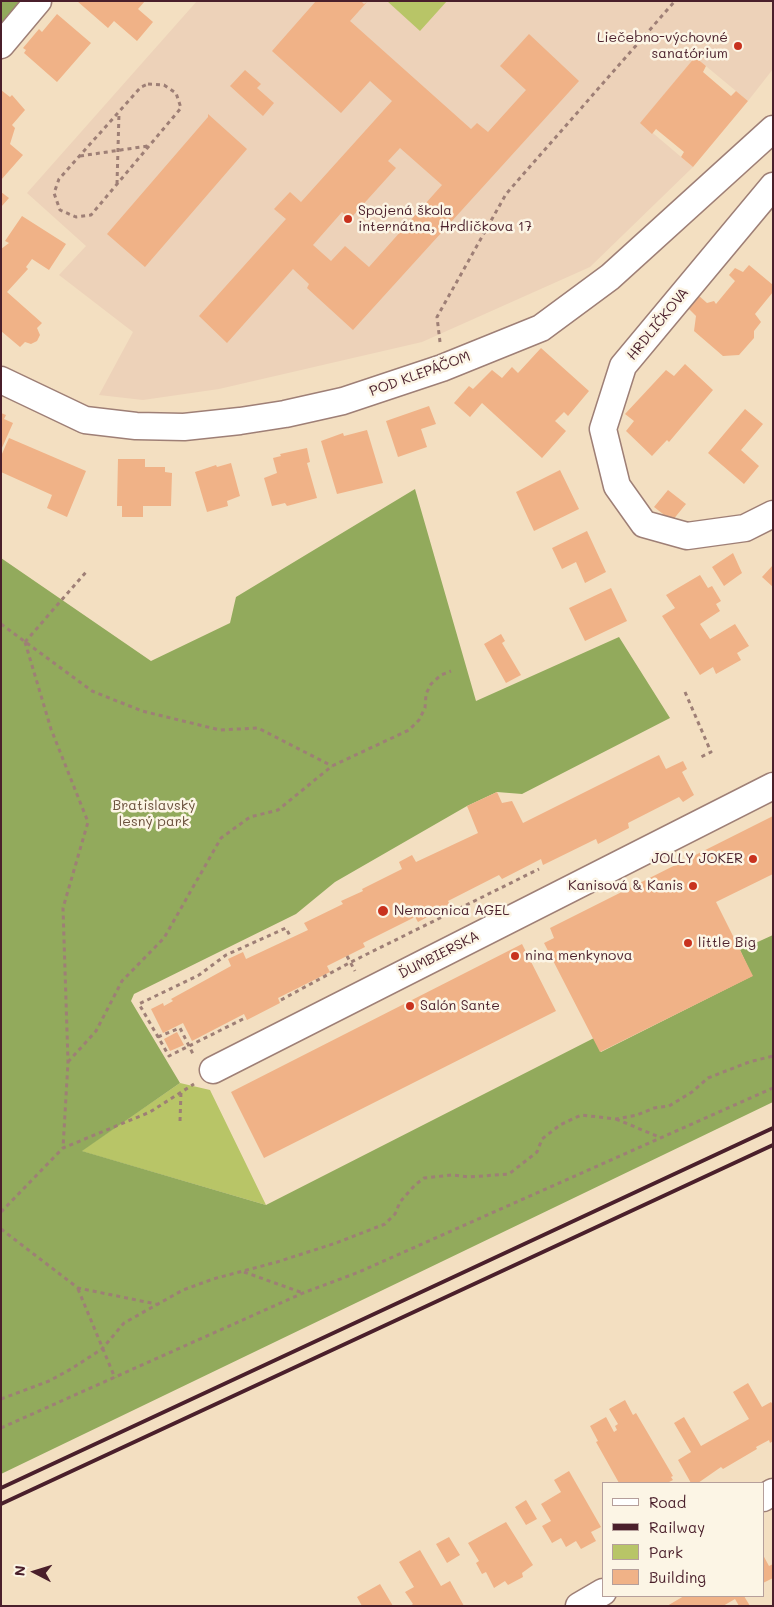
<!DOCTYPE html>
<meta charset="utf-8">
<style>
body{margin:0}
#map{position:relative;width:774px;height:1607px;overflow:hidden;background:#f3dfc1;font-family:Mali,sans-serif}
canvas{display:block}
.frame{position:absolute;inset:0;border:2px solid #4a1f2b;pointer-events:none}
.legend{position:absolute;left:602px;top:1482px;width:162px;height:115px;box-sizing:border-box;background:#fcf5e5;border:1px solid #b59f9b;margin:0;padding:6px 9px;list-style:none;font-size:15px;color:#4a1f2b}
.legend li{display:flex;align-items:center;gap:10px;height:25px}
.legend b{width:25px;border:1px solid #b59f9b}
.north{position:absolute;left:10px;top:1547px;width:50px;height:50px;-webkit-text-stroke:4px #fcf5e5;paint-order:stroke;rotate:275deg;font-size:14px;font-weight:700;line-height:20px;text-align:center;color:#4a1f2b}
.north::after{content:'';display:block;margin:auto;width:18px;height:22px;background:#4a1f2b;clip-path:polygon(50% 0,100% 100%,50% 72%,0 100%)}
</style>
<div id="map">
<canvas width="774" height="1607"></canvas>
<div class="frame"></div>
<ul class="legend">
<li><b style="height:6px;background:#fff"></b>Road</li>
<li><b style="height:6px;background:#4a1f2b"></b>Railway</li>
<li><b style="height:14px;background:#b8c567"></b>Park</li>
<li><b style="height:14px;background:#f0b287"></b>Building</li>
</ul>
<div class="north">N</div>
</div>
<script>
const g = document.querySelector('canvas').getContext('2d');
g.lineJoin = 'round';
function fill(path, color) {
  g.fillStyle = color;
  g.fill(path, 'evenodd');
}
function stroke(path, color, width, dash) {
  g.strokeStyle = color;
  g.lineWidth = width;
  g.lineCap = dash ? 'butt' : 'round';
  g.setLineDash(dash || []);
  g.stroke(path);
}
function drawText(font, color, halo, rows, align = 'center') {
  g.font = font + ' Mali,sans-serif';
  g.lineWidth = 5;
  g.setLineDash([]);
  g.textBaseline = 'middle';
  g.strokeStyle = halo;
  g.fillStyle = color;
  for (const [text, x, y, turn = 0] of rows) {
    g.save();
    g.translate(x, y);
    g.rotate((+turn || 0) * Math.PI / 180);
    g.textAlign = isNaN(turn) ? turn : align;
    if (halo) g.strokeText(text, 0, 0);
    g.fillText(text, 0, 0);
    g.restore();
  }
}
fill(new Path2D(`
 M197,1h576v68l-25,32 -53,-44 -54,66 52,44 -103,100 -168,75 -203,47 -76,11 -44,-5 34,-63 -74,-57 27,-29 -59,-53z`), '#edd2b9');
fill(new Path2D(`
 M387,1h60l-27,30z
 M180,1083l30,7 56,115 -185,-54z`), '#b8c567');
fill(new Path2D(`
 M1,1h19l-19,23z
 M415,489l61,212 143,-64 51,81 -148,76 -25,-2 -30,14 -132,76 -39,32 -162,80 -3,7 49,82 -98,68 184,54 328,-167 7,14 151,-76 -12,-26 33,-15v167l-772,372v-916l150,103 79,-38 6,-26z`), '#92aa5c');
fill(new Path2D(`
 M77,1h68l-7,8 15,13 -16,19 -23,-20 -6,7z
 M316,1h45l3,3 3,-2 -17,19 121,108 6,-6 11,9 38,-42 -26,-24 29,-32 50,47 -226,249 -46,-42 2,-4 -16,-15 -66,74 -28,-27 87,-97 -12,-10 16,-17 11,10 91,-101 -22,-20 -29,32 -69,-62zM400,148l42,37 -73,82 -24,-21 -14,15 -18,-16 29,-33 8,7 46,-51 -8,-7z
 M57,14l34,29 -34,39 -33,-29 2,-3 -3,-2 16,-19 3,3z
 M695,57l11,9 -3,6 28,24 5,-5 12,10 -55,66 -12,-10 3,-5 -28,-23 -4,5 -12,-11z
 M245,70l16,14 -4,4 17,15 -11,13 -33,-30z
 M1,90l9,7 2,-2 13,15 -13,15 3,3 -5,16 13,11 -22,25z
 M208,114l39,35 -102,118 -38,-33 101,-117z
 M1,192l8,6 -8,9z
 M22,216l44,28 -17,26 -17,-11 -6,8 2,2 -21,23 35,31 -5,5 3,7 -3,6 -6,3 -6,-2 -5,5 -19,-16v-82l8,-6 -4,-2z
 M749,265l24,20v7l-18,22 6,8 -7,9v7l-15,17 -16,1 -29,-25 2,-15 -8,-8 10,-13 9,8 7,-2 2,3 19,-23 -6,-6 6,-7 8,4z
 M541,348l48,43 -21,25 -4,-4 -9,9 11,10 -24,27 -60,-55 -12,14 -16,-14 15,-17 4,3 19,-19 10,8 10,-11 6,6z
 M685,364l28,26 -44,52 -2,-2 -15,16 -26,-25 8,-10 -9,-7 41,-44 8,6z
 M429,406l7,18 -15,5 6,18 -29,10 -12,-36z
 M745,409l18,15 -22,26 18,16 -15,18 -36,-31z
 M1,413l5,2 -2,4 9,4 -12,27z
 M367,430l16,53 -46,11 -16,-53 22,-8 1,3z
 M9,438l77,33 -19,46 -20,-9 5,-13 -51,-23v-16z
 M307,448l3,14 -3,1 10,35 -30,8 -2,-3 -13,3 -8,-28 13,-5 -4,-15 8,-2 -1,-2z
 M118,459h27v8h20v5l7,1 -1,33h-28v11h-21v-11h-5z
 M231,463l9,33 -13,5 1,5 -21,6 -12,-40 21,-7 1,2z
 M560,470l19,39 -45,22 -18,-39z
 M668,490l18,14 -14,17 -18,-14z
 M587,531l19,41 -21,11 -9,-21 -14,7 -10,-21z
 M733,553l9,20 -18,13 -12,-19z
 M773,565v22l-11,-10z
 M700,575l8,13 4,-2 9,15 -5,3 4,7 -20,13 10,15 25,-15 14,22 -12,7 4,7 -25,14 -3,-7 -13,8 -38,-59 13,-8 -9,-13z
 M611,588l16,33 -42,20 -16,-33z
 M501,634l4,7 -3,2 19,32 -15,8 -22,-39z
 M659,755l7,14 17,-8 4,8 -5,3 12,23 -11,7 -4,-5 -51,26 1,5 -31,16 -2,-5 -53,26 -2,-6 -39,20 -3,-4 -51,26 2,4 -32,17 -3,-5 -52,26 2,4 -38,19 3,6 -52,26 2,5 -33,17 -3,-6 -52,27 -9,-18 -20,10 -12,-24 12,-6 1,3 9,-5 -2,-2 60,-33 -3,-7 15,-7 3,7 62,-29 -4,-7 39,-19 -2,-3 22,-10 -1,-2 40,-20 -3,-7 13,-7 4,7 62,-29 -11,-27 30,-14 5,11 10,-2 11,22z
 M773,816v58l-57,28 37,74 -153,76 -56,-109 10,-5 -4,-10z
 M522,944l34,67 -292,147 -33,-66z
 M177,1032l7,13 -14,6 -6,-12z
 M748,1383l14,24 9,-5 2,3v36l-3,2 -1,-3 -13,7 1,2 -34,20 -2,-2 -23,16h-7l-13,-23 13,-8 -17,-29 10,-6 17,29 48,-27 -16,-27z
 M625,1400l8,15 3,-2 37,63 -2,1 2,3 -6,3h-48l-23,-41 2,-1 -8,-15 16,-9 8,15 3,-2 -2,-4 3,-2 -9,-15z
 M569,1471l32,56 -10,5 5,9 -15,8 -5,-8 -10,6 -5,-9 -9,5 -10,-17 9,-5 -10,-17 20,-12 -7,-12z
 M526,1500l11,19 -11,6 -11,-18z
 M506,1522l27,43 -11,8 1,4 -15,8 -3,-4 -11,7 -8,-16 -4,2 -6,-11 3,-2 -11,-18z
 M449,1537l11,18 -13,8 -11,-19z
 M420,1550l21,36 9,-5 14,25h-54l3,-2 -8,-12 9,-5 -15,-25z
 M763,1555l6,11 4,-2v14l-10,5z
 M380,1584l13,22h-31l-5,-9z
 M684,1596h60l6,10h-11l-4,-7 -12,7h-56z`), '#f0b287');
const street = new Path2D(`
 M1,45l37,-44
 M773,186l-150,180 -20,63 14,57 27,38 43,12 58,-8 28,-14
 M1,380l84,40 51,6 48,1 56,-6 45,-7 58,-13 99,-33 99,-40 69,-51 163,-148
 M213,1070l560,-284
 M763,1498l10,-6
 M579,1606l24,-14`);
stroke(street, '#9e7f76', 29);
stroke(new Path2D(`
 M148,84l16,1 12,8 5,15 -90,107 -15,2 -16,-7 -6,-17 5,-14 82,-92z
 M80,156l68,-10
 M117,184l2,-71
 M440,342l-3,-25 69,-123 169,-193
 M1,624l91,67 50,20 78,19 38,-2 74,38
 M25,642l26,87 37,93 -25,86 5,154 -5,86
 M25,642l61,-70
 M685,692l26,60 -12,6
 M347,956l8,15
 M281,1000l70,-38 188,-93
 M243,1019l-74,37 -30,-52 60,-29 27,-20 60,-27 4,8
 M158,1037l22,-9 14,28
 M68,1062l28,-31 26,-50 42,-43 57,-100 29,-21 28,-7 54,-44 77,-36 10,-10 6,-12 1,-14 5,-10 10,-9 10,-4
 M616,1119l43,18
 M180,1121l1,-29
 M1,1212l62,-64 87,-36 44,-28
 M1,1229l77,59 78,16
 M244,1272l59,21
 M78,1289l37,89
 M1,1399l48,-18 22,-12 31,-20 22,-26 59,-33 30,-11 64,-17 59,-19 49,-19 10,-10 5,-12 15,-17 9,-7 28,-3 17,2 40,-3 28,-22 5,-13 18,-14 21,-10 35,4 21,-4 17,-7 15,-2 23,-14 16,-14 41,-16 24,-6
 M1,1428l302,-135 56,-21 414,-184`), '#9e7f76', 3, [4, 4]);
stroke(street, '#fff', 26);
stroke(new Path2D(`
 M1,1488l772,-360
 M1,1504l772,-359`), '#4a1f2b', 4);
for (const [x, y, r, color] of [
 [738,46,5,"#c8321e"],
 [348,219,5,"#c8321e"],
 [753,859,5,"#c8321e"],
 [693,886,5,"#c8321e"],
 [383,911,6,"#c8321e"],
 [688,943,5,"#c8321e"],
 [515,956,5,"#c8321e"],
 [410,1006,5,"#c8321e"]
]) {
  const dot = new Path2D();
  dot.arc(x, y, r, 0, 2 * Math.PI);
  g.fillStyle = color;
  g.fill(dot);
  stroke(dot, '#fcf5e5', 2);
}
drawText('14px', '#4a1f2b', '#fcf5e5', [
 ["Liečebno-výchovné",728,38,"right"],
 ["sanatórium",728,54,"right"],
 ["Spojená škola",358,211],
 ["internátna, Hrdličkova 17",358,227],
 ["JOLLY JOKER",743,859,"right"],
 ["Kanisová & Kanis",683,886,"right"],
 ["Nemocnica AGEL",394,911],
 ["little Big",698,943],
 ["nina menkynova",525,956],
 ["Salón Sante",420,1006]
], 'left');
drawText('14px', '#4a1f2b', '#fcf5e5', [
 ["HRDLIČKOVA",658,324,-51],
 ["POD KLEPÁČOM",420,374,-20],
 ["ĎUMBIERSKA",439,955,-27]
]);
drawText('14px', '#6b513d', '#fcf5e5', [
 ["Bratislavský",154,806],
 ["lesný park",154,822]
]);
</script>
